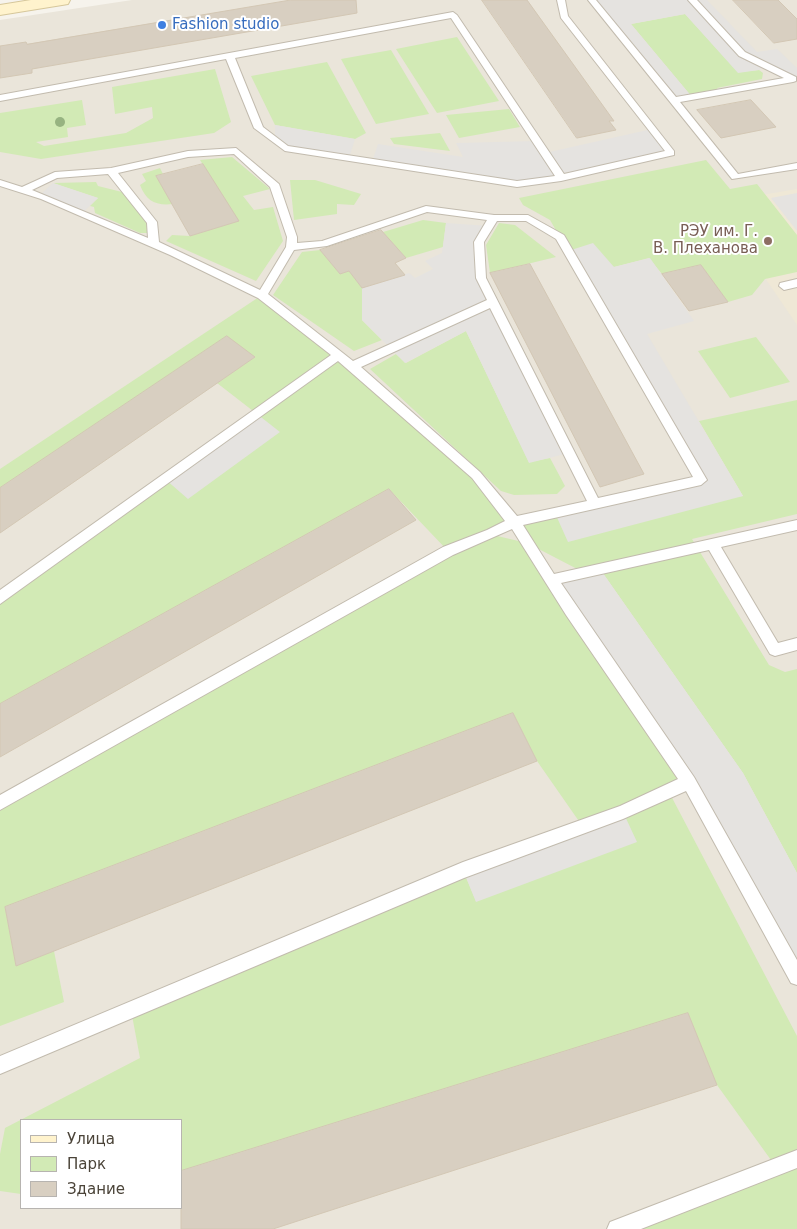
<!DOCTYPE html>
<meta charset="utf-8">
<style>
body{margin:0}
#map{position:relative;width:797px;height:1229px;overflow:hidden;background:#f6f3ec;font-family:"DejaVu Sans",sans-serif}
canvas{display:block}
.legend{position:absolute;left:20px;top:1119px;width:162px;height:90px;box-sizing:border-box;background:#fff;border:1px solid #b7b4b0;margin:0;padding:6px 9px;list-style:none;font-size:15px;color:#4b4439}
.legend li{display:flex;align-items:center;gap:10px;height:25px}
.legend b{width:25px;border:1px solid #b7b4b0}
</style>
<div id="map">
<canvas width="797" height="1229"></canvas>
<ul class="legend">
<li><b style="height:6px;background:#fff3cd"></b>Улица</li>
<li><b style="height:14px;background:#d2eab5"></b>Парк</li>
<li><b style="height:14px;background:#d8cfc1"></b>Здание</li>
</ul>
</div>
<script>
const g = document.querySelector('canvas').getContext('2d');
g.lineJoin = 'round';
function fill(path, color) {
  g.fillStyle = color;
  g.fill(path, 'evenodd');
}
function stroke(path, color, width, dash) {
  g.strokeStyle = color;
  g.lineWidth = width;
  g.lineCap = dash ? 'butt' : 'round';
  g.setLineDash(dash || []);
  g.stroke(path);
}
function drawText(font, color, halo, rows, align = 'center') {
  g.font = font + ' "DejaVu Sans",sans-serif';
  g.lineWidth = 4;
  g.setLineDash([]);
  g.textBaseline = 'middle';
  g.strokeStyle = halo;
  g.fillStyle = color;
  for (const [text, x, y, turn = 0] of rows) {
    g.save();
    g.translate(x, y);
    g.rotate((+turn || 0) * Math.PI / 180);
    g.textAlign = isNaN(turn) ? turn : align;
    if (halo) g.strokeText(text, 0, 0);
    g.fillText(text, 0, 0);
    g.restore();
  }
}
fill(new Path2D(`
 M132,0h665v1229h-797v-1209zM21,1120h160v88h-160z`), '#eae5da');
fill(new Path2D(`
 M797,189v136l-83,-122z`), '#efe8d6');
fill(new Path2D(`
 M685,14l53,58 21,-2 4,3 -1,6 -45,9 3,4 -28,5 -61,-73z
 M457,37l42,64 -62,12 -41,-64z
 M391,50l38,64 -53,10 -35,-65z
 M327,62l39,71 -11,6 -80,-14 -24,-49z
 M215,69l16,53 -17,11 -173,26 -41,-7v-39l82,-13 4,25 -19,3 1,9 -32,5 8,4 82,-13 27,-15 -1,-11 -37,7 -3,-27z
 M509,109l11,18 -61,11 -13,-23z
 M440,133l10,18 -56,-7 -4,-6z
 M232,157l38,32 -27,7 11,14 19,-3 10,34 -27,40 -90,-40 6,-6 18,1 48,-15 -38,-61z
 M706,160l24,29 27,-5 40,51v37l-32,7 -13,16 -24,7 -27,-37 -39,9 -13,-16 -35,9 -46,-16 -18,-31 -27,-15 -4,-7z
 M160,168l3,6 -7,2 17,28c-17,2 -27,-3 -33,-19l6,-4 -4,-7z
 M290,180h25l46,14 -7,11 -17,-1v10l-43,6z
 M96,182l2,4 24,6 26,31 2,10h-10l-45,-20 -1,-6 -4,-1 8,-8 -45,-15z
 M423,220l23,3 -3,24 -37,11 -23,-26z
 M499,223l16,2 41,32 -66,16 -4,-28z
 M320,250l20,24 9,-3 13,17v32l20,20 -28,11 -81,-56 29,-43z
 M262,295l214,180 38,47 229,-26 -44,-75 98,-21v114l-105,25 77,126 16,7 12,-3v204l-54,-100 -143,-204 -17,3 -54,-28 160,238 -20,10 128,244v193h-180l159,-62 -59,-82 -29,-72 -507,158v-51h-160v74l-21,-3v-37l5,-26 135,-70 -9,-48 332,-140 13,31 107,-74 -46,-66 -24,-48 -508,194 11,59 38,-15 10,51 -64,24v-223l448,-252 -59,-62 -389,215v-106l257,-184 -40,-31 38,-26 -28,-20 -227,151v-19zM514,522l13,21 -34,-8z
 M466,331l63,131 21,-4 15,28 -8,8 -43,1 -13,-4 -131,-122 26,-15 10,9z
 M756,337l34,45 -60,16 -32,-47z`), '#d2eab5');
fill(new Path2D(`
 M592,0h115l50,52 20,-3 20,19v10l-4,1 -27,-13 -7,4 -21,3 -53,-59 -54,10 61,73 -19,3z
 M275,125l80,14 -6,19 -64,-10 -10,-8z
 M652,129l19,24 -154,31 -145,-22 6,-18 85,13 -7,-14 80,-2 9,12z
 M53,183l45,15 -16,15 -42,-18z
 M797,193v38l-26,-33z
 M446,223l43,3 -10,17 2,35 88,175 -40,10 -63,-132 -61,32 -43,-43v-32l47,-15 6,5 18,-9 -8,-8 17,-8z
 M593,243l21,24 36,-9 44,63 -47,13 96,162 -175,46 -13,-29 146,-34 -133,-228z
 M257,414l23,18 -92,67 -23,-20z
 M600,569l143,204 54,100v113l-108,-204 -138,-202z
 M623,812l14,30 -161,60 -13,-32z`), '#e5e3e0');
const building = new Path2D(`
 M291,0h65l1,13 -325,56v4l-32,5v-32l26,-4 1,2z
 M482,0h45l87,121h-5l7,9 -39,8z
 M733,0h45l19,19v20l-23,4z
 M751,100l25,27 -55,11 -24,-28z
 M203,164l36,57 -49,15 -34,-60z
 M381,230l25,28 -11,5 10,12 -43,13 -13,-17 -9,3 -20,-24z
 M530,264l114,210 -44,13 -110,-214z
 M701,265l27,37 -39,9 -27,-37z
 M227,336l28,21 -255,176v-45z
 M389,489l27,31 -416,237v-53z
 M513,713l24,48 -521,205 -11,-59z
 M688,1013l29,72 -444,144h-92v-58z`);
fill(building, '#d8cfc1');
stroke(building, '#d3c7b4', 1);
const lane = new Path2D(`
 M557,0h8l3,16 106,135v4l-113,26 -44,6 -232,-36 -31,-23 -28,-69 -226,42v-6l453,-83 4,3 107,159 101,-23 -104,-133zM451,18l104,158 -38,5 -229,-35 -25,-19 -28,-69z
 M588,0h8l80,97 108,-19 -45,-22 -51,-56h9l48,52 51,25v4l-3,1 -113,20 58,72 59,-11v6l-65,10z
 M236,148l43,36 18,53v6l25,-2 104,-35 68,9h34l36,20 143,245 -6,5 -178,40 31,49 243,-54v10l-76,17 57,96 19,-5v12l-22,6 -5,-2 -61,-104 -148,33 133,194 103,183v25l-6,-2 -105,-192 -63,28 -159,59 -464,196v-18l463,-194 157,-56 58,-27 -112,-164 -54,-86 -59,26 -453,255v-15l443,-248 44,-17 18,-9 -33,-43 -134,-117 -338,243v-14l331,-235 -73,-57 -88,-43 -129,-56 -41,-13v-6l22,7 33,-15 56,-4 77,-17zM234,154l36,33 17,50 -1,10 -26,43 -101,-48 -2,-20 -39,-49 70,-16zM108,174l39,49 1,15 -116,-48 25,-12zM427,212l60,8 -13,22 2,36 11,22 -134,61 -85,-67 26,-44 33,-4zM497,221h29l30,18 137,238 -95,21 -112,-220 -2,-36zM490,308l97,193 -70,15 -37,-44 -119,-105z
 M797,279v8l-13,3 -5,-4 1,-3z
 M797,1150v18l-156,61h-34l3,-7z`);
const secondary = new Path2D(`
 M31,0h39l-2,4 -6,1 -62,10v-10z`);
stroke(lane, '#c2bbae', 2);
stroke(secondary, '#d6c79b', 2);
fill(lane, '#fff');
fill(secondary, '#fff3cd');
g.fillStyle = '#97b381';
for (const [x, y] of [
 [60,122]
]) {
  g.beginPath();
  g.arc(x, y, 5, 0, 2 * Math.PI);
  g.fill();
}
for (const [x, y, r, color] of [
 [162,25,5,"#3f7fe0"],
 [768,241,5,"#8d6e63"]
]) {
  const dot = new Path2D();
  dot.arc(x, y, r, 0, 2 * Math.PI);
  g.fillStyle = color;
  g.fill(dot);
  stroke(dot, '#fff', 2);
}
drawText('15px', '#366cbe', '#fff', [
 ["Fashion studio",172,25]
], 'left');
drawText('15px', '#785e54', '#fff', [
 ["РЭУ им. Г.",758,232],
 ["В. Плеханова",758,249]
], 'right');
</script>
